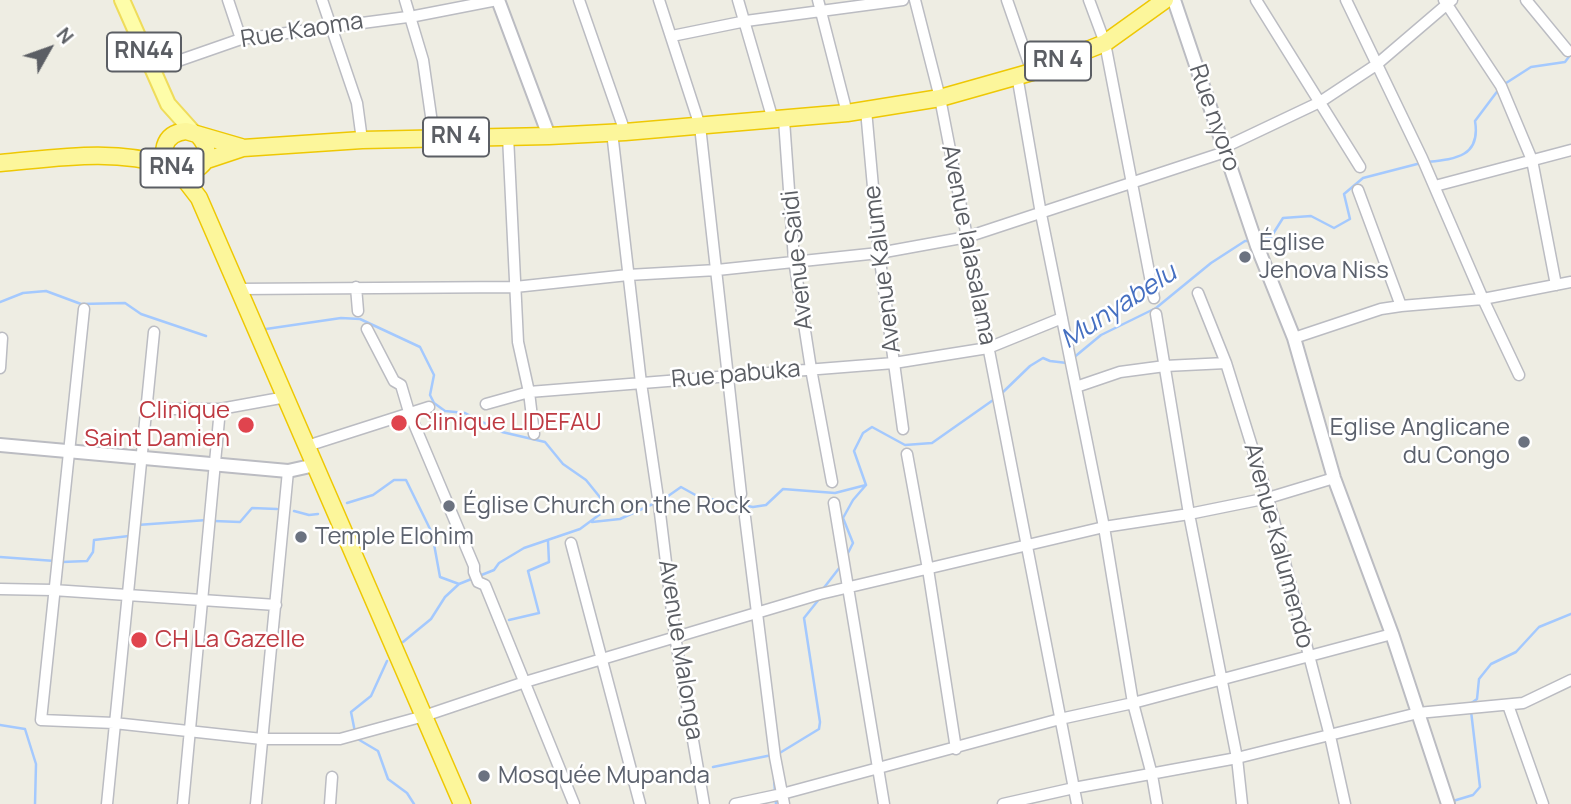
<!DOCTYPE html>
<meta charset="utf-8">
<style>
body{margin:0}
#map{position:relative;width:1571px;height:804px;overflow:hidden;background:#eeede3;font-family:Manrope,sans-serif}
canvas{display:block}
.north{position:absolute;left:14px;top:14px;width:70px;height:70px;-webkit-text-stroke:5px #fff;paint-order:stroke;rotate:50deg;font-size:19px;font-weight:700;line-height:28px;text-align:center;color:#5b5e64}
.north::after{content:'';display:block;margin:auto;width:24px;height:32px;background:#5b5e64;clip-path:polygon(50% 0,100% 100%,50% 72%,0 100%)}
</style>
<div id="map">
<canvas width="1571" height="804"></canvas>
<div class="north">N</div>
</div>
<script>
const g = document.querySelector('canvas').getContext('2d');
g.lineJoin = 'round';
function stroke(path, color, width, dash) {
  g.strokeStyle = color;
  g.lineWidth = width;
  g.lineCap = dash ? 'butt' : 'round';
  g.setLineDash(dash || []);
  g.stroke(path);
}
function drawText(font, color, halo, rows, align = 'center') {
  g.font = font + ' Manrope,sans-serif';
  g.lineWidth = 5;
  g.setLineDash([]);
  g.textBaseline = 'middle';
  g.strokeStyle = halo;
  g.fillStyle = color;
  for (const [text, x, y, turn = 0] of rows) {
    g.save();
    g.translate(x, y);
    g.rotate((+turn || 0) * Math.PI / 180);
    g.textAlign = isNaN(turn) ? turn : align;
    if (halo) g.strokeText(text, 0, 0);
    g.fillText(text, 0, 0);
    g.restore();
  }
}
stroke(new Path2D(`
 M1503,85l28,-18 34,-5 6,-8
 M1427,162c28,-3 54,-5 48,-41l24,-32
 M1259,240l12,-3 12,-19 28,-2 23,12 16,-9 -6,-25 19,-16 58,-15
 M0,302l23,-9 23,-2 35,13 44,-1 16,11 65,22
 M266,329l75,-11 19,1 60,28 14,28 -4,20 4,8 11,8 20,2 37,19 43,10 18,22 23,16 17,21v11l-23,17 -56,19 -25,15 -5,7 -35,14 -14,13 -14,22 -28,23
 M1072,359l29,-24 55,-27 55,-45 34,-22h7
 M1001,394l29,-28 13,-8 7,3 17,2
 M661,501l20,-14 18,10 54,10 13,-2 17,-16 52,4 31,-8 -12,-34 9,-18 9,-6 33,18 27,-2 64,-45
 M347,503l26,-8 21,-15h12l26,53 8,44 19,7
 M294,511l15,4 9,-1
 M214,521l26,1 12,-14 25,1
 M592,522l28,-3 35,-16
 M137,525l70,-5
 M847,555l6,-12 -10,-25 10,-18 13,-15
 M0,557l55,4
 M62,562l25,-1 6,-9 1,-12 35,-4
 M823,589l17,-22
 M509,620l30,-7 -11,-42 21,-9 -1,-21
 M1470,704l7,-5 2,-20 12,-15 25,-12 23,-25 32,-13
 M0,725l25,4 11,35 -1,40
 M355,732l-4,-20 20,-16 16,-35
 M356,738l22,13 10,28 19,14 7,11
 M778,754l41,-25 1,-7 -16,-104 16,-20
 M713,767l59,-12
 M774,779l2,25
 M1453,801l20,-6 7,-8 -9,-76`), '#a4c9fe', 2.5);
const minor = new Path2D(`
 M228,0l13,39
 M322,0l35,103 5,37
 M405,0l18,60 11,77
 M579,0l46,132
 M659,0l41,126 41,368
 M738,0l35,120
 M818,0l29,113
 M915,0l25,98 137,706
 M1007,0l25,72
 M1089,0l16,43 49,255
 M1256,0l104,167
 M1346,0l76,158 61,141 36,76
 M1444,0l57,86 31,74 24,125
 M1526,0l42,51
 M672,36l74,-15 157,-21
 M152,70l89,-31 174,-23 82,-16
 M1017,75l24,139 63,313 29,176 19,72 5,29
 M866,110l13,143 24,176
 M784,120l10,140 17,109 21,113
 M612,132l29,251 18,122 16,131 29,168
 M508,136l10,206 11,50 5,42
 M1223,148l97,-46 56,-37 76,-65
 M1435,186l136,-36
 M1358,190l43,116
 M356,287l2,24
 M238,289l277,-2 113,-12 89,-5 162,-17 88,-16 258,-85
 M1198,293l28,70 42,135 62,238 15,68
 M84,309l-43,411 73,3 148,16h78l84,-23 101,-34 295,-88 284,-67 85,-13 79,-16 66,-20
 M1156,314l33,200 48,244 5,46
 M367,329l27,52 7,4 8,27 65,154v6l4,10 7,3 89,219
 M1294,338l87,-29 20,-3 82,-7 88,-17
 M0,368l2,-30
 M1076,387l44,-15 45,-6 61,-3
 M486,404l43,-12 365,-29 94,-15 74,-30
 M147,409h73l66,-12
 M307,446l122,-39
 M907,454l21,115 28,180
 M834,503l50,301
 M745,517l30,240 9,47
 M571,543l69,261
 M0,589l53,1 223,15
 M1508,705l35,99
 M107,804l47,-472
 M183,804l37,-395
 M256,804l32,-333
 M330,804l2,-27
 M735,804l47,-10 278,-75 73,-16 259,-69
 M1003,804l71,-16 163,-30 181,-45 105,-10 48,-23`);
const tertiary = new Path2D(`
 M498,0l51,136
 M1174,0l83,246 37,92 40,140 58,156 56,170
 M0,445l288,26 27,-6`);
const primary = new Path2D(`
 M122,0l46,104 26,29`);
const trunk = new Path2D(`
 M198,135c34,38 -44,54 -33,11 3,-10 11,-14 21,-15l55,16
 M204,161l39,-13 119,-8 187,-4 76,-4 222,-19 93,-15 92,-26 73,-29 60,-43
 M0,163c57,-5 114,-15 170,3
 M179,172l20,26 263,606`);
stroke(minor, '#bbbcc2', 13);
stroke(tertiary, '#bbbcc2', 16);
stroke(primary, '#efdc5b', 18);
stroke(trunk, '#eec804', 19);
stroke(minor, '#fff', 10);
stroke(tertiary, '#fff', 12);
stroke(primary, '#fefda9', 14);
stroke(trunk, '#fcf69b', 16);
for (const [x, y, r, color] of [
 [1245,257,7,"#6b7280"],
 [399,423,9,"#e0444e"],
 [246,425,9,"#e0444e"],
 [1524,442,7,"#6b7280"],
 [449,506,7,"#6b7280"],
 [301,537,7,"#6b7280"],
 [139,640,9,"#e0444e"],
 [484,776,7,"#6b7280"]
]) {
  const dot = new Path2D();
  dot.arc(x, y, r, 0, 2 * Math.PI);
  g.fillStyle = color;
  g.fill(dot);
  stroke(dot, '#fff', 2.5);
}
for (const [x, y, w] of [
 [144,52,74],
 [1058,61,66],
 [456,137,66],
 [172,168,63]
]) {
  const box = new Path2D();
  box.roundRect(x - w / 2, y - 19.5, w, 39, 5);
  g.fillStyle = '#fff';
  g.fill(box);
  stroke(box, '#5b5e64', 2);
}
drawText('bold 23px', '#5b5e64', null, [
 ["RN44",144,52],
 ["RN 4",1058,61],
 ["RN 4",456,137],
 ["RN4",172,168]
]);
drawText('24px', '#5b5e64', '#fff', [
 ["Rue Kaoma",302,31,-9],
 ["Rue nyoro",1214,118,71],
 ["Avenue lalasalama",968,245,79],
 ["Avenue Saidi",798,260,-96],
 ["Avenue Kalume",883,269,-97],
 ["Rue pabuka",736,375,-5],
 ["Avenue Kalumendo",1278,546,75],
 ["Avenue Malonga",680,650,81]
]);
drawText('24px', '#5b616d', '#fff', [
 ["Église",1259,243],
 ["Jehova Niss",1259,271],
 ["Eglise Anglicane",1510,428,"right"],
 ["du Congo",1510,456,"right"],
 ["Église Church on the Rock",463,506],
 ["Temple Elohim",315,537],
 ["Mosquée Mupanda",498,776]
], 'left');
drawText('24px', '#be3a42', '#fff', [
 ["Clinique",230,411,"right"],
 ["Saint Damien",230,439,"right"],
 ["Clinique LIDEFAU",415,423],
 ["CH La Gazelle",155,640]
], 'left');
drawText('italic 26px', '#4670c1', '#fff', [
 ["Munyabelu",1119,307,-33]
]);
</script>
